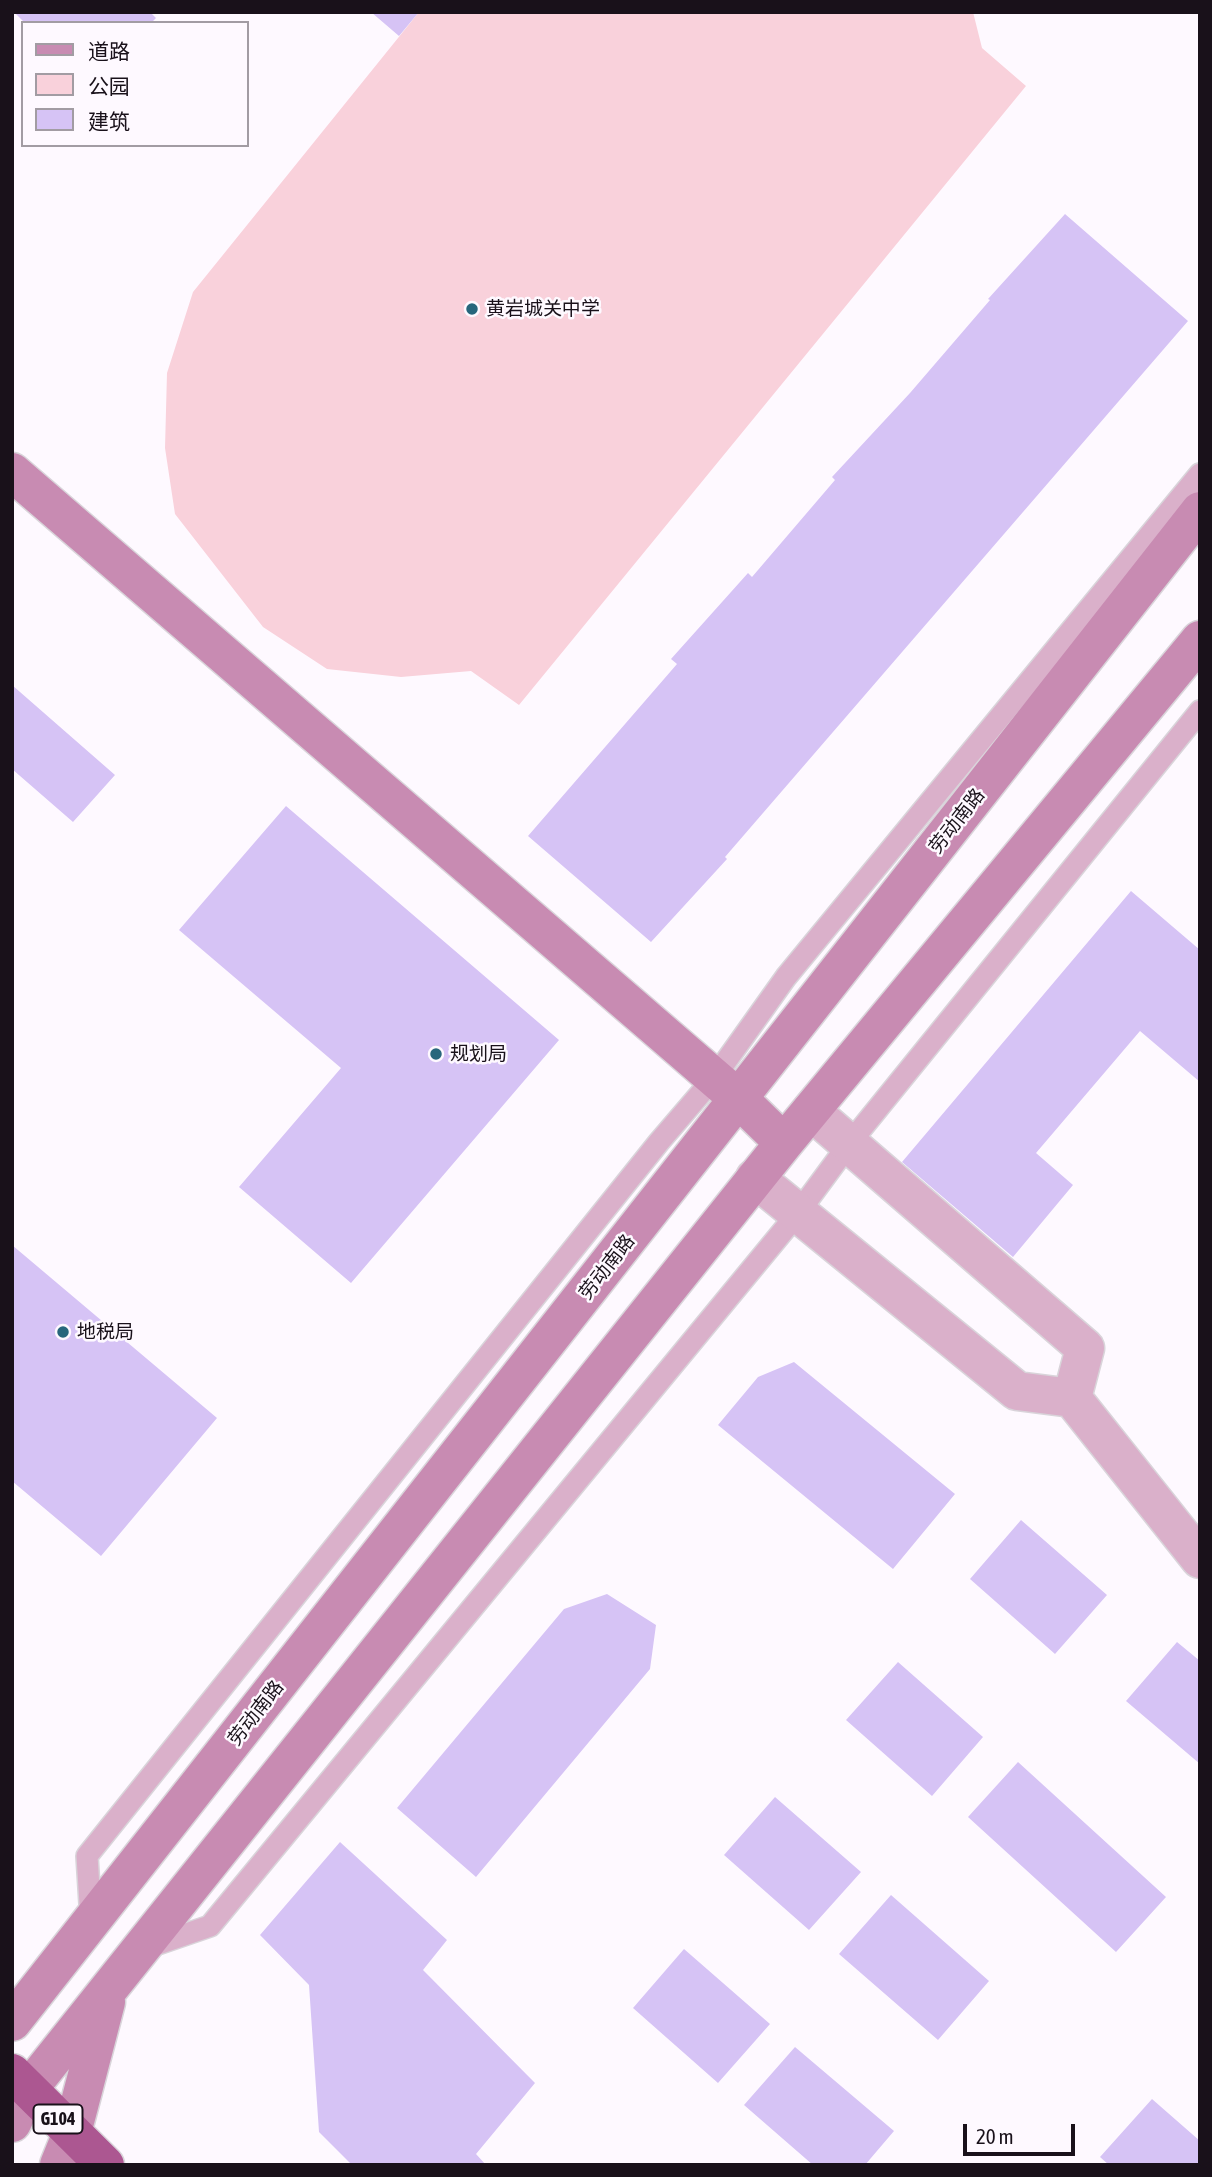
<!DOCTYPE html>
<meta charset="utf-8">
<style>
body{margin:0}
#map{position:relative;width:1212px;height:2177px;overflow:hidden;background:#fef9ff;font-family:"Asap Condensed","Noto Sans SC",sans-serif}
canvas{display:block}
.frame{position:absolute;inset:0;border:14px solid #19111a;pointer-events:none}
.legend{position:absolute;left:21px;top:21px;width:228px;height:126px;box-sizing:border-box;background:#fef9ff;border:2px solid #a29ca3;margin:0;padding:9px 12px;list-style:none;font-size:21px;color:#19111a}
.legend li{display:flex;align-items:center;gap:14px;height:35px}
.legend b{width:35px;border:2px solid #a29ca3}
.scale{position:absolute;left:963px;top:2124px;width:112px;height:32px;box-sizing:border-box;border:4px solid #19111a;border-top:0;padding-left:9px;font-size:21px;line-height:24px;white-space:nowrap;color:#19111a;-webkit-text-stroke:5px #fef9ff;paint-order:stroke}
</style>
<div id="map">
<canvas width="1212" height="2177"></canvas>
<div class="frame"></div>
<ul class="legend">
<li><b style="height:9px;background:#c88bb2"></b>道路</li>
<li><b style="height:19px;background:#f9d1db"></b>公园</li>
<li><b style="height:19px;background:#d6c3f5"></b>建筑</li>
</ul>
<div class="scale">20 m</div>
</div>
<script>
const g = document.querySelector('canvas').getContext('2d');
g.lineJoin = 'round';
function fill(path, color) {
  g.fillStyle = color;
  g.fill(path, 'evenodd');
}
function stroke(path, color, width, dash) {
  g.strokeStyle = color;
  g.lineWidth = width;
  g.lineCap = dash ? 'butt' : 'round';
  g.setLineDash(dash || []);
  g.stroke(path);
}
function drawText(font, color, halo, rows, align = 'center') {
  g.font = font + ' "Asap Condensed","Noto Sans SC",sans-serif';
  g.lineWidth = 5;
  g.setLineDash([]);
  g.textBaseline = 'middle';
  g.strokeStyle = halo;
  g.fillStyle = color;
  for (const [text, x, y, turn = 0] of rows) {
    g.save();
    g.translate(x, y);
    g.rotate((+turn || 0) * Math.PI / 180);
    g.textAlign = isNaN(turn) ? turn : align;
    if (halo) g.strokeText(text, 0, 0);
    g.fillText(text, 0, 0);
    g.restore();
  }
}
fill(new Path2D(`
 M419,12h554l9,36 44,38 -507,619 -48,-34 -70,6 -74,-8 -64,-42 -88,-113 -10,-66 2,-75 26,-81z`), '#f9d1db');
fill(new Path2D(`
 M14,12h136l6,6 -5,5h-126z
 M371,12h48l-20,24z
 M1065,214l123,107 -463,536 2,2 -76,83 -123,-106 149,-172 -6,-5 77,-86 4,4 83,-97 -3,-3 78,-84 80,-93 -2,-1z
 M12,685l103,90 -42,47 -61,-53z
 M286,806l273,234 -208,243 -112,-96 102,-119 -162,-138z
 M1131,891l69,59v132l-60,-51 -104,122 37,32 -60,72 -111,-95z
 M12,1245l205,173 -116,138 -89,-75z
 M794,1362l161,132 -62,75 -175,-144 40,-48z
 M1021,1520l86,75 -52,59 -85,-75z
 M607,1594l49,31 -6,44 -174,208 -79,-69 167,-199z
 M1177,1642l23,19v103l-74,-63z
 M898,1662l85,75 -51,59 -86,-76z
 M1018,1762l148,135 -50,55 -148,-135z
 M775,1797l86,75 -52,58 -85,-75z
 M340,1842l107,98 -24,30 112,113 -59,71 10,11h-134l-33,-33 -10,-147 -49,-50z
 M891,1895l98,86 -51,59 -99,-86z
 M684,1949l86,75 -52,59 -85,-75z
 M795,2047l99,84 -29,34h-52l-69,-60z
 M1152,2099l48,42v24h-91l-9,-8z`), '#d6c3f5');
const lane = new Path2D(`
 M91,1920l-4,-64 572,-714 55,-64 72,-101 414,-503
 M149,1947l61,-21 588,-713 51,-69 351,-433`);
const street = new Path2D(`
 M811,1111l274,237 -13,50
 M755,1178l262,213 55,7 128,161`);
const secondary = new Path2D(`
 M12,472l728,628 44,43
 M12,2022l1188,-1511
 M12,2123l16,-33 756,-947 416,-503
 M59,2165l13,-32 34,-131`);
const highway = new Path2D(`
 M12,2073l93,92`);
stroke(lane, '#d9d4da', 24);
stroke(street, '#d9d4da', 41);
stroke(secondary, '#d9d4da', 41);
stroke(highway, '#d9d4da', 41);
stroke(lane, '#dab0ca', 21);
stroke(street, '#dab0ca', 38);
stroke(secondary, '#c88bb2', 38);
stroke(highway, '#ac5791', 38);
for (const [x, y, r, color] of [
 [472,309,7,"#27667c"],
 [436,1054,7,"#27667c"],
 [63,1332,7,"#27667c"]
]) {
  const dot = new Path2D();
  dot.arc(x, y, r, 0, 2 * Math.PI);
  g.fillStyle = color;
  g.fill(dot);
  stroke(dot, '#fef9ff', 2.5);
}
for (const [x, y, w] of [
 [58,2119,49]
]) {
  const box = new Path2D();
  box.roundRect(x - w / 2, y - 14.5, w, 29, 5);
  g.fillStyle = '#fef9ff';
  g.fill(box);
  stroke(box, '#19111a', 2);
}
drawText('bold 18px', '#19111a', null, [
 ["G104",58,2119]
]);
drawText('19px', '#19111a', '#fef9ff', [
 ["黄岩城关中学",486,309],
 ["规划局",450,1054],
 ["地税局",77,1332]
], 'left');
drawText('19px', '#19111a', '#fef9ff', [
 ["劳动南路",957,821,-52],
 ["劳动南路",607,1267,-52],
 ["劳动南路",256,1713,-52]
]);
</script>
